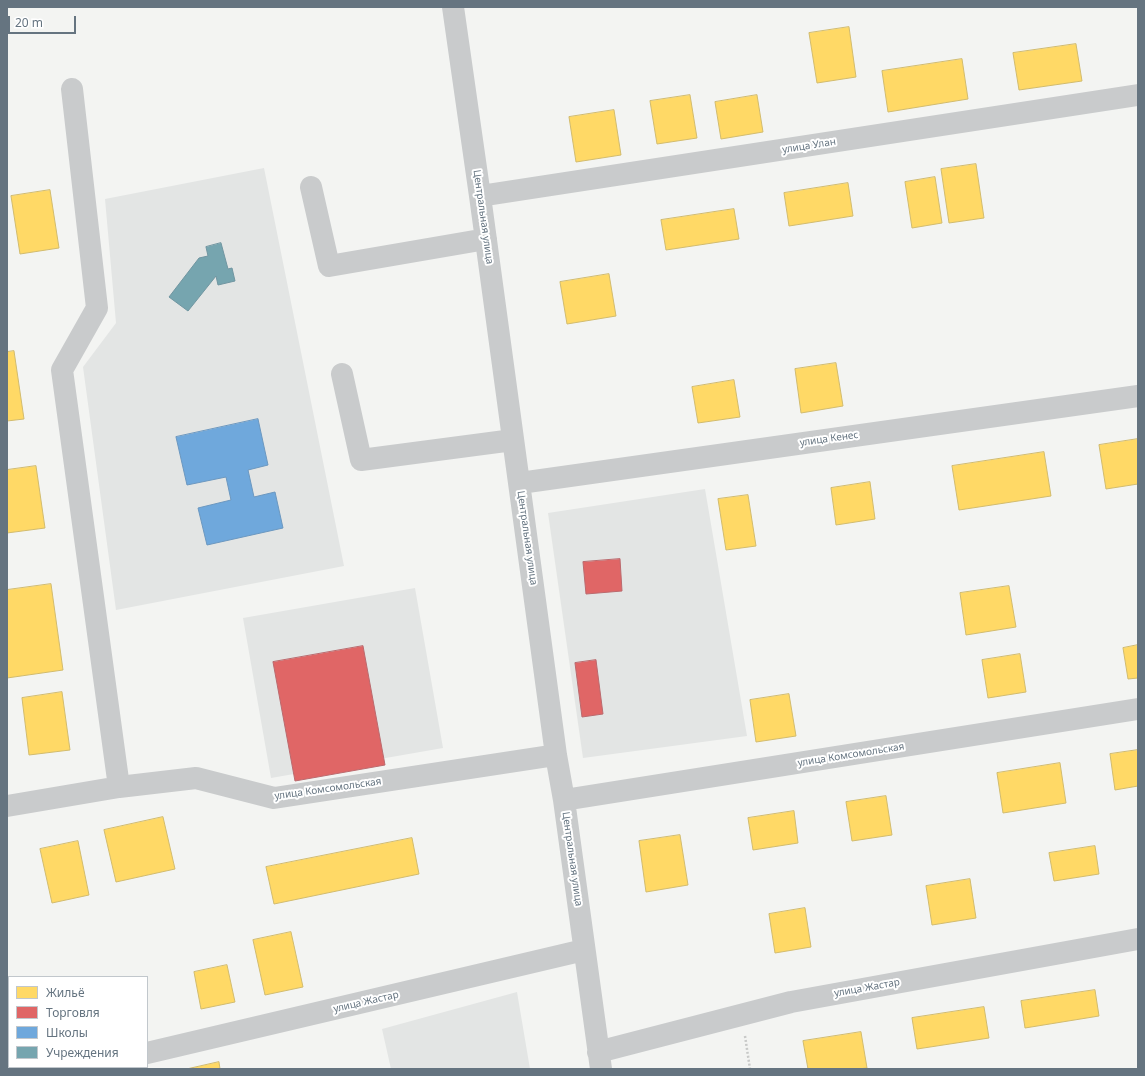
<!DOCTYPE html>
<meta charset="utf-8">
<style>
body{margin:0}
#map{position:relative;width:1145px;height:1076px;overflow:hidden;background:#f3f4f2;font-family:"Noto Sans",sans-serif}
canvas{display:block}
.frame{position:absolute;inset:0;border:8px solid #657480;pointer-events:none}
.legend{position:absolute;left:8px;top:976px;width:140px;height:92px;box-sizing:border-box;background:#fff;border:1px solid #c1c7cc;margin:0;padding:5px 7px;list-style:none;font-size:12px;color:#657480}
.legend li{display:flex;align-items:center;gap:8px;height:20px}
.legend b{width:20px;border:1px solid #c1c7cc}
.scale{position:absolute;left:8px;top:16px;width:68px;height:18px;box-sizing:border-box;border:2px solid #657480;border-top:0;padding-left:5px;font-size:12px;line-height:14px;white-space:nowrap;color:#657480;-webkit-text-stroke:3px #fff;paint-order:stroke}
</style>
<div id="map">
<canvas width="1145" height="1076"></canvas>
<div class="frame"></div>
<ul class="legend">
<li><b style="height:11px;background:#ffd966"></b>Жильё</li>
<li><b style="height:11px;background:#e06666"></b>Торговля</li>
<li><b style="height:11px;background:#6fa8dc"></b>Школы</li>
<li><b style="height:11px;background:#76a5af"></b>Учреждения</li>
</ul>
<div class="scale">20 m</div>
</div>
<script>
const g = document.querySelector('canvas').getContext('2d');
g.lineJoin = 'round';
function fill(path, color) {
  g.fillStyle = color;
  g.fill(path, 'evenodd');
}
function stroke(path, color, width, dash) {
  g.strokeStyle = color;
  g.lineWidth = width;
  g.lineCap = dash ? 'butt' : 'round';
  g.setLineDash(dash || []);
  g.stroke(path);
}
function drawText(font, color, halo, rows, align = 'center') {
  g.font = font + ' "Noto Sans",sans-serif';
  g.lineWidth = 4;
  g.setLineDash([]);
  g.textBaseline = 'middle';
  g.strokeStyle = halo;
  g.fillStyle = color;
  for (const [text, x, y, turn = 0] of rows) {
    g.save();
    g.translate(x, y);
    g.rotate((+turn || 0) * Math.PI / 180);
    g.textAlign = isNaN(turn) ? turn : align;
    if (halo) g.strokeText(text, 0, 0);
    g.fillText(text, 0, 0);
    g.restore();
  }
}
fill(new Path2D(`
 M264,168l80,398 -228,44 -33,-243 33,-44 -11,-124z
 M705,489l42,247 -164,22 -35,-245z
 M415,588l28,160 -172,30 -28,-160z
 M517,992l13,77h-139l-9,-40z`), '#e3e5e4');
const homes = new Path2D(`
 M849,27l7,50 -39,6 -8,-50z
 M1076,44l6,37 -63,9 -6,-37z
 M962,59l6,40 -80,13 -6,-41z
 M690,95l7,43 -40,6 -7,-43z
 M757,95l6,37 -42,7 -6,-37z
 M614,110l7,45 -45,7 -7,-45z
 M976,164l8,54 -35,5 -8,-54z
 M935,177l7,46 -30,5 -7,-46z
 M848,183l5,33 -64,10 -5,-33z
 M50,190l9,58 -39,6 -9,-58z
 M734,209l5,30 -73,11 -5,-30z
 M609,274l7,42 -49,8 -7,-42z
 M14,351l10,68 -17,2v-69z
 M836,363l7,43 -42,7 -6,-44z
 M734,380l6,37 -42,6 -6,-36z
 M1138,439v45l-32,5 -7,-44z
 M1044,452l7,44 -92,14 -7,-44z
 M36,466l9,62 -38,5v-63z
 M870,482l5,37 -39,6 -5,-37z
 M748,495l8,51 -30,4 -8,-51z
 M51,584l12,86 -56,8v-88z
 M1009,586l7,41 -50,8 -6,-42z
 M1138,645v33l-10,1 -5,-31z
 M1020,654l6,38 -38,6 -6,-38z
 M62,692l8,58 -41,5 -7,-57z
 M789,694l7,42 -40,6 -6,-42z
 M1138,750v36l-23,4 -5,-36z
 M1060,763l6,40 -63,10 -6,-40z
 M886,796l6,39 -40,6 -6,-39z
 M794,811l4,32 -45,7 -5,-32z
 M163,817l12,52 -59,13 -12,-52z
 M680,835l8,50 -42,7 -7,-51z
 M412,838l7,36 -145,30 -8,-37z
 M78,841l11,54 -37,8 -12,-54z
 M1095,846l4,28 -45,7 -5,-28z
 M970,879l6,39 -44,7 -6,-39z
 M805,908l6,39 -36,6 -6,-39z
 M291,932l12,55 -38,8 -12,-55z
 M227,965l8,37 -34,7 -7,-37z
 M1095,990l4,26 -74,12 -4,-27z
 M984,1007l5,31 -72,11 -5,-31z
 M861,1032l6,36 -9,1h-50l-5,-28z
 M219,1062l1,7h-33z`);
fill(homes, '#ffd966');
stroke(homes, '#d1bb6e', 1);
const shops = new Path2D(`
 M620,559l2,32 -36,3 -3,-32z
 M363,646l22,119 -90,16 -22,-119z
 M596,660l7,54 -21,3 -7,-54z`);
fill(shops, '#e06666');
stroke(shops, '#bb6a6e', 1);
const schools = new Path2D(`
 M258,419l10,46 -20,5 6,27 21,-5 8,36 -76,17 -9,-37 33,-8 -5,-23 -39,8 -11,-48z`);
fill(schools, '#6fa8dc');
stroke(schools, '#6c98c0', 1);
const public = new Path2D(`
 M221,243l7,26 4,-1 3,13 -17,4 -2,-9 -28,35 -19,-14 30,-39 9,-2 -2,-9z`);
fill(public, '#76a5af');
stroke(public, '#7196a1', 1);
stroke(new Path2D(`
 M745,1036l5,33`), '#c8c9c8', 2.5, [2, 2]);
stroke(new Path2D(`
 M453,7l27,189 76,559 8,45 37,269
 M72,89l25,219 -35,62 57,417
 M311,187l18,79 157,-27
 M480,196l658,-101
 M342,374l19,86 152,-20
 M520,483l618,-87
 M564,800l574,-91
 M7,806l112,-19 77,-9 78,20 282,-43
 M598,1052l193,-50 347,-63
 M147,1053l437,-103
 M80,1069l8,-2`), '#c9cbcc', 22);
drawText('10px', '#657480', '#fff', [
 ["улица Улан",809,146,-9],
 ["Центральная улица",483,217,82],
 ["улица Кенес",829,439,-8],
 ["Центральная улица",527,538,82],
 ["улица Комсомольская",851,755,-9],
 ["улица Комсомольская",328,789,-8],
 ["Центральная улица",572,859,82],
 ["улица Жастар",867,988,-10],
 ["улица Жастар",366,1002,-13]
]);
</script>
